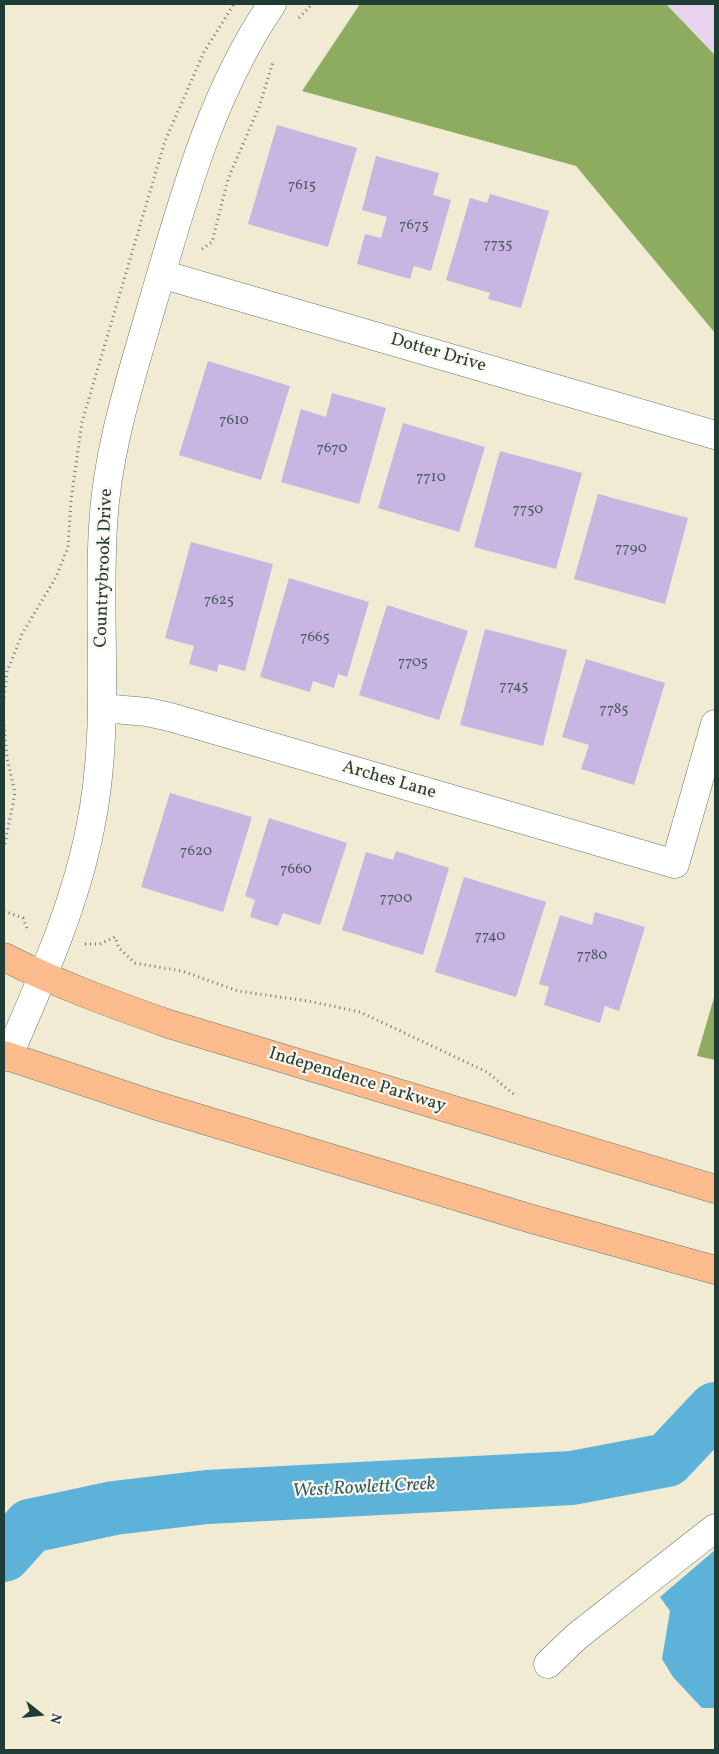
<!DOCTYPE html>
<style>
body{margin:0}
#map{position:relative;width:719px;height:1754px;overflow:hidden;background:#f0ebd2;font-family:Vollkorn,serif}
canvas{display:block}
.frame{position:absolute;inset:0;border:5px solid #1f3d34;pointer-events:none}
.north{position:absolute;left:15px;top:1689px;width:50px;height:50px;-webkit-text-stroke:4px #fbf7ec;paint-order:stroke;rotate:106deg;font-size:14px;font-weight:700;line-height:20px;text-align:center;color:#1f3d34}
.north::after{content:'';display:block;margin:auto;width:18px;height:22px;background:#1f3d34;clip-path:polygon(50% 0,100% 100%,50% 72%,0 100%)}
</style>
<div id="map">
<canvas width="719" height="1754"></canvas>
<div class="frame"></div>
<div class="north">N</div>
</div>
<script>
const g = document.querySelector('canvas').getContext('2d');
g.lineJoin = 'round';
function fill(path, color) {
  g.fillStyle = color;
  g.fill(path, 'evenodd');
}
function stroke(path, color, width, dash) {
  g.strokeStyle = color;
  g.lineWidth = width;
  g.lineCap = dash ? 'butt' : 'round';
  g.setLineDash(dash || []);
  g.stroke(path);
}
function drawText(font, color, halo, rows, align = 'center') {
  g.font = font + ' Vollkorn,serif';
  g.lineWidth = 4.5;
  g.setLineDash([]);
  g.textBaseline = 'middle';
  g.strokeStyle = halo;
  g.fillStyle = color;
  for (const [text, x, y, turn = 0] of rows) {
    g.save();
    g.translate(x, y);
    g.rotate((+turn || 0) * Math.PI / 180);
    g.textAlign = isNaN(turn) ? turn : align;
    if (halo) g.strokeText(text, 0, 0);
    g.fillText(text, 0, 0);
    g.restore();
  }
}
fill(new Path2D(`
 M666,4h49v51l-14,-16z`), '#e9d2ed');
fill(new Path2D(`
 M360,4h306l49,51v278l-139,-167 -274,-75z
 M715,994v66l-18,-4z`), '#8eac5f');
fill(new Path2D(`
 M715,1550v158h-13l-29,-31 -11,-18 8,-48 -10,-14z`), '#5db2da');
stroke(new Path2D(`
 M4,1555l26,-29 84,-18 93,-11 365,-19 95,-18 48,-51`), '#5db2da', 54);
fill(new Path2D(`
 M277,125l80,23 -29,99 -80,-23z
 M376,156l63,17 -6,22 18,5 -20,71 -17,-5 -4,13 -53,-15 8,-30 16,4 6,-21 -25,-7z
 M490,194l59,17 -28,97 -33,-9 2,-6 -44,-13 24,-82 17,5z
 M208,361l82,25 -29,94 -82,-25z
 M332,393l54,15 -27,96 -78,-22 20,-73 25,8z
 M403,423l82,24 -26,85 -81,-24z
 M500,451l82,22 -26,96 -82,-22z
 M598,494l90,24 -23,86 -91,-25z
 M191,542l82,22 -28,107 -26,-7 -2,8 -28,-8 5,-18 -29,-8z
 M289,578l80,24 -22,75 -9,-3 -4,14 -21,-7 -3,11 -50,-15z
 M387,605l81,26 -29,89 -80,-25z
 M485,629l82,21 -24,96 -83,-21z
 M586,659l79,24 -31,102 -53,-16 8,-24 -27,-8z
 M170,793l82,24 -29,95 -82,-25z
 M269,818l78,25 -27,82 -37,-12 -5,13 -28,-9 5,-17 -10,-4z
 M396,851l53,17 -26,87 -81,-25 24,-78 27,8z
 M464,877l82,25 -30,95 -81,-25z
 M595,912l50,15 -26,84 -14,-5 -5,17 -56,-18 5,-18 -10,-3 21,-69 32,10z`), '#c9b5e2');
const minor = new Path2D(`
 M161,274l554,161
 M102,708l45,4 23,5 505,147 40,-140
 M8,1057c32,-74 66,-148 82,-228 21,-100 7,-202 13,-303 4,-76 28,-148 49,-221 31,-105 58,-210 120,-301
 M548,1664l28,-27 139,-109`);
const major = new Path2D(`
 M4,957c53,27 108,47 165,67l546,165
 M4,1055l147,49 381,115 183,51`);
stroke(minor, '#687a6b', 29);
stroke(major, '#687a6b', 29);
stroke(new Path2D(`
 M299,18l13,-14
 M202,249l10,-7 16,-63 31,-72 14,-45
 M4,697l3,-25 15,-38 34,-57 12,-30 3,-47 11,-78 83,-281 39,-89 30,-48
 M4,725l3,33 8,35 -11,55
 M4,911l19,7 5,13
 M85,944h15l15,-7 4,11 16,15 47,8 56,20 70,10 52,11 127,60 29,24`), '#687a6b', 3, [1, 4]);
stroke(minor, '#fff', 28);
stroke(major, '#fbbb8c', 28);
drawText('15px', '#4a5b60', null, [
 ["7615",302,186],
 ["7675",414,226],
 ["7735",498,245],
 ["7610",234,421],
 ["7670",332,449],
 ["7710",431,478],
 ["7750",528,510],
 ["7790",631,549],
 ["7625",219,601],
 ["7665",315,638],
 ["7705",413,663],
 ["7745",514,687],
 ["7785",614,710],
 ["7620",196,852],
 ["7660",296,870],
 ["7700",396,899],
 ["7740",490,937],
 ["7780",592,956]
]);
drawText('18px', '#1f3d34', '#fbf7ec', [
 ["Dotter Drive",438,354,16],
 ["Countrybrook Drive",105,568,-88],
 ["Arches Lane",389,781,16],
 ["Independence Parkway",357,1081,17]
]);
drawText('italic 19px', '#326066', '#fbf7ec', [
 ["West Rowlett Creek",364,1489,-3]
]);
</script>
